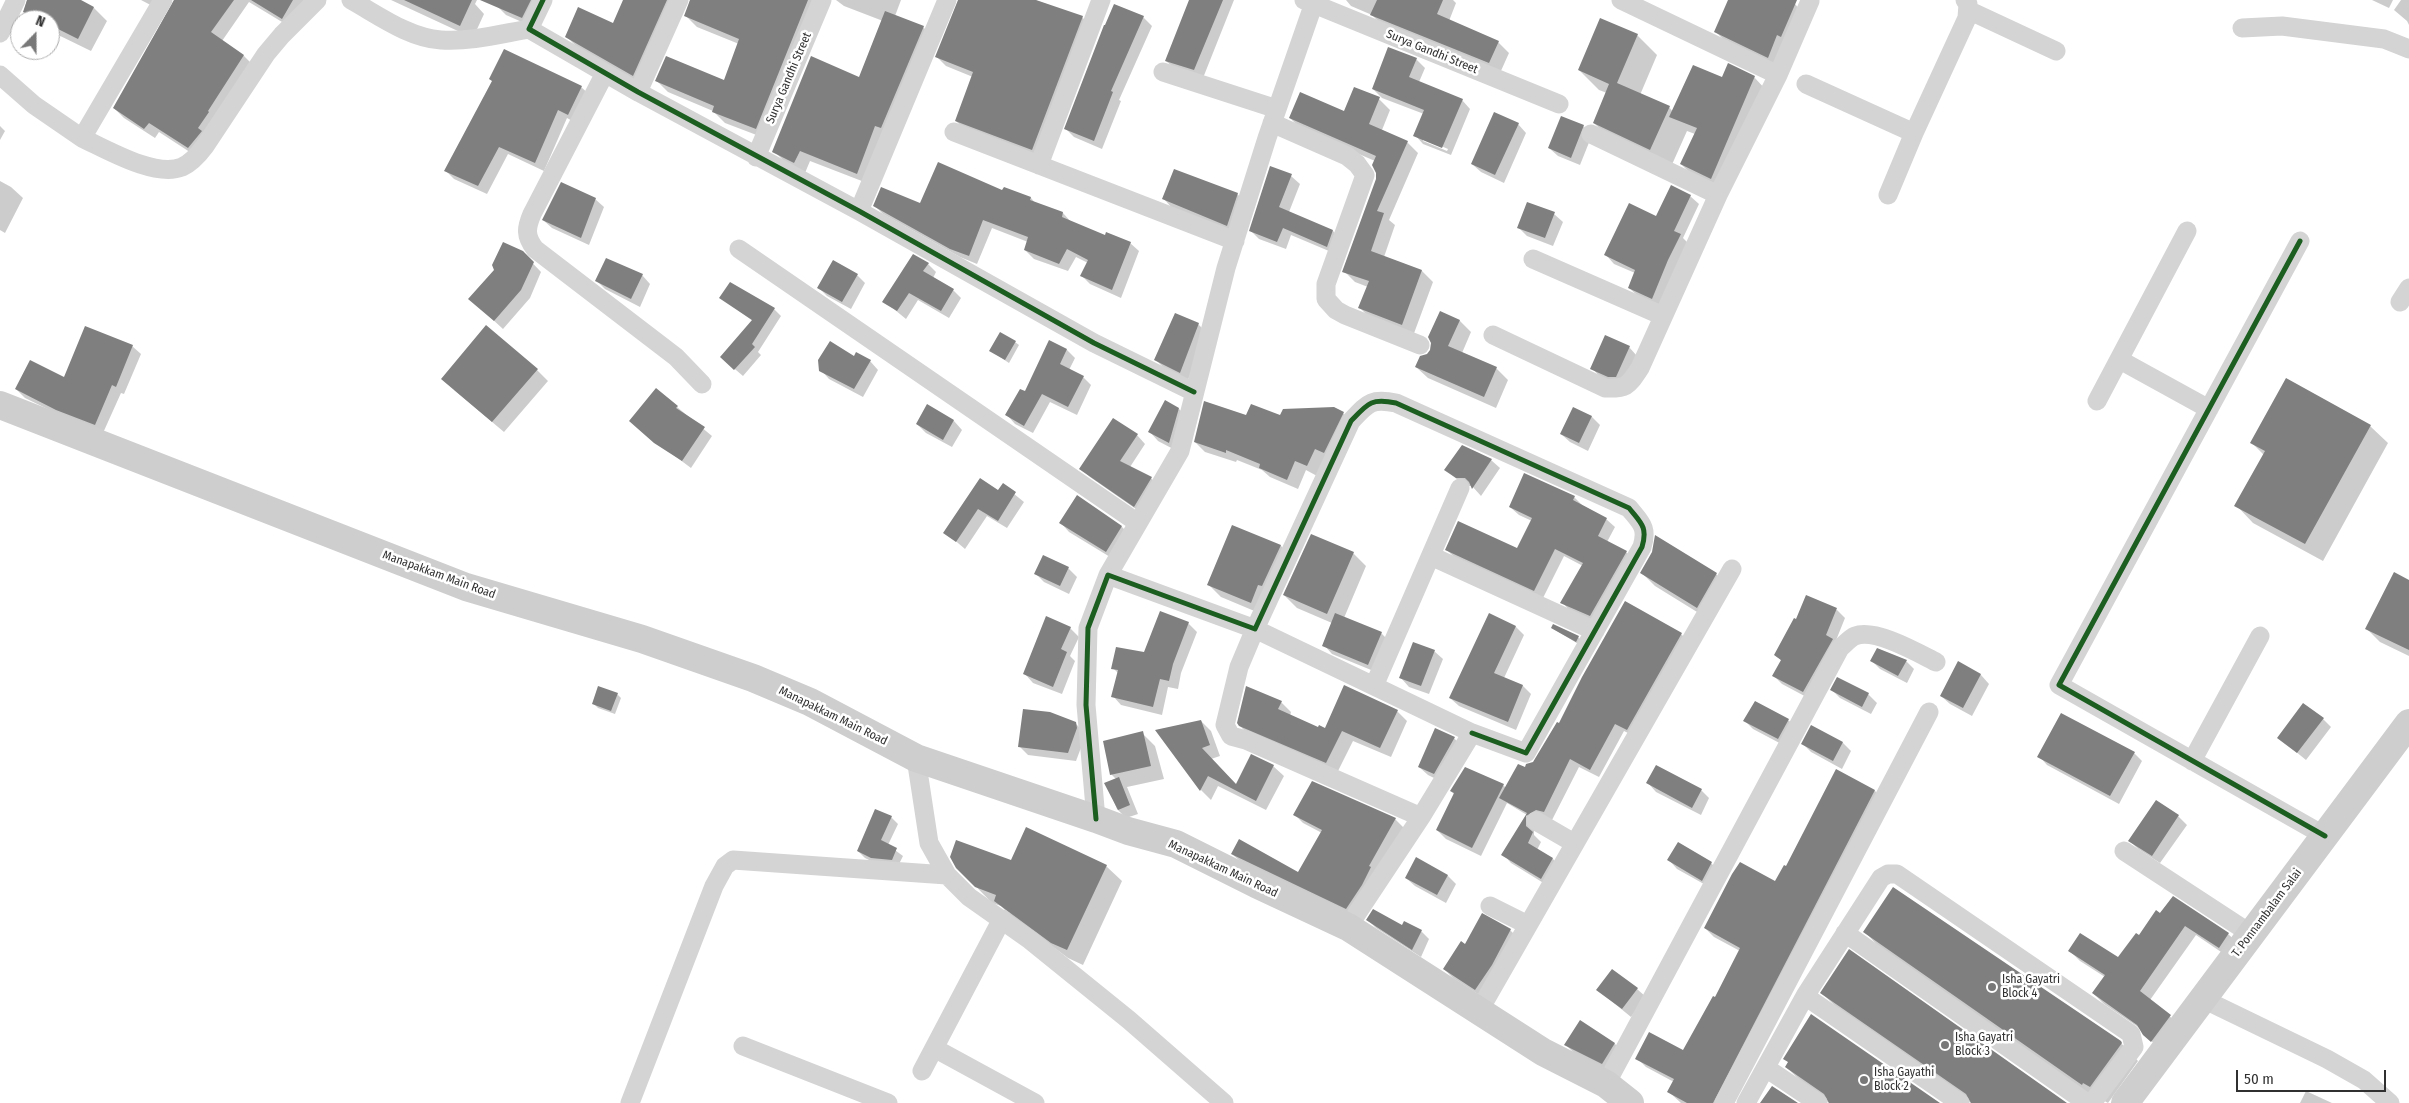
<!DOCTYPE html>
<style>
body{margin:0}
#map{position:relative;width:2409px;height:1103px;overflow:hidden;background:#fff;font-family:"Fira Sans Condensed",sans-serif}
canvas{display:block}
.north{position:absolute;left:10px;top:10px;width:50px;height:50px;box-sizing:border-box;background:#fff;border:1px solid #acacac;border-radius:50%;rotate:22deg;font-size:14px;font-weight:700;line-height:20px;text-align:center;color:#303030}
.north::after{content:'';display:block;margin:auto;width:18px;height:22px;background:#787878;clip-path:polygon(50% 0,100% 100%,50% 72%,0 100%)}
.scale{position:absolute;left:2236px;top:1070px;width:150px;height:22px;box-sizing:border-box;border:2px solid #303030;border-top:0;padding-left:6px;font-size:15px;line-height:18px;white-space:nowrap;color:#303030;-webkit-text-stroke:4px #fff;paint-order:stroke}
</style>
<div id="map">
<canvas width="2409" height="1103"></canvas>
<div class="north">N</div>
<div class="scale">50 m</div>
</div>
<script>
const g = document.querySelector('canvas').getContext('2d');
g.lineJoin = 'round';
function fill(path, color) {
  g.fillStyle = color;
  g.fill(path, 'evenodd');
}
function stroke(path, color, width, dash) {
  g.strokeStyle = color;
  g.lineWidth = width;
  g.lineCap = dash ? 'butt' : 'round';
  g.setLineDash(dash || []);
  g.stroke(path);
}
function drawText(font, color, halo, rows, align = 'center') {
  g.font = font + ' "Fira Sans Condensed",sans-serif';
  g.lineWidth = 5;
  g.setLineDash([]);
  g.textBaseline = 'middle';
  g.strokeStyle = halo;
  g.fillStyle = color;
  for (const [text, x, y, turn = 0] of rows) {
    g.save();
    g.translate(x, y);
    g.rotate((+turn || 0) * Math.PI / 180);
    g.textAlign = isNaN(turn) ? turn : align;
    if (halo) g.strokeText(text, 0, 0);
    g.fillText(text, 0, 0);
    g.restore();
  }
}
fill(new Path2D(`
 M27,0h51l16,8 13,13 -16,30 -41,-20v-11h-17l-9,-9z
 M141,0h27l-8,10z
 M174,0h149l-31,28 -43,-26 -27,39 22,15 10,10 -55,92 -40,-26 -4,6 -31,-20 -10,-10z
 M391,0h86l-2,4 9,10 -11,24z
 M501,0h42l-12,26 -25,-11 -8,-8z
 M624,0h53l-33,86 -66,-38 -11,-11 47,-13z
 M690,0h134l-57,139 -42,-16 -12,-12 -45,-19 -11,-11h68l14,-37 -42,-17 -11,-11z
 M836,0h65l-6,16 28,11 10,10 -66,146 -57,-22 -5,12 -21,-12 -10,-10 86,-73 23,-57 -39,-15z
 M958,0h77l47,17 9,10 -50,131 -76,-28 -9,-9 17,-44 -27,-11 -9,-9 22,-53z
 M1190,0h44l-31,78 -28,-9 -9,-8z
 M1346,0h107l3,3 -7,18 49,21 11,11 -9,20 -118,-48 -10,-10 -21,-9z
 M1730,0h55l10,4 8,9 -27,52 -52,-25 -9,-9z
 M2372,0h21l-4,8z
 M2401,0h8v25l-2,-4 -13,-11z
 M1143,17l9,9 -33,74 2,1 -19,48 -28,-12 -8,-8z
 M1637,35l20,20 -17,40 29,12 4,5 49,-33 32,-2 13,14 -43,100 -30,-14 -13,-13 14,-30 -8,-3 -17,38 -56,-26 -20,-20 13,-30 -8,-3 -20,-20z
 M1416,59l9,9 -6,14 43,18 8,9 -19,46 -28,-11 -8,-9 9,-21 -42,-16 -9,-9zM1423,138l25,11 -1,2 -24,-10z
 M581,87l9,8 -14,28 -9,-5 -23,53 -36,-17 -21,40 -33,-15 -8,-8z
 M1355,88l24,11 11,11 -8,20 25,12 11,11 -29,67 6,5 -11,32 38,14 11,11 -20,54 -42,-17 -11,-11 8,-21 -13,-5 -11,-11 33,-92 -2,-18 -74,-32 -11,-11 55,-6z
 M1518,124l8,9 -22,50 -23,-11 -9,-8z
 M0,126l5,5 -5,9z
 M1583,126l9,9 -12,30 -22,-9 -9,-8z
 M1291,176l9,8 -11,28 44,19 8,8 -5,15 -45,-19 -5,14 -27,-10 -8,-8z
 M0,181l11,6 12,11 -18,35 -5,-3z
 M1003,192l28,6 5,6 27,9 8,9 35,14 24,7 9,8 -18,47 -31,-14 -8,-8 6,-13 -12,-6 -8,14 -34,-12 -9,-9 3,-8 -36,-14 -15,36 -17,-7 -77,-43 -8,-8 45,-1z
 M1237,194l9,8 -10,32 -64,-26 -8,-9z
 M1690,196l9,8 -16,34 6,6 -28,62 -23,-10 -9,-8 6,-15 -21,-9 -8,-9z
 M595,199l9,8 -15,38 -37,-17 -9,-8z
 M1554,214l9,8 -10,24 -26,-10 -9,-9z
 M522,252l19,20 -11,26 -27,31 -24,-22z
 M928,264l8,8 -3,6 20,12 8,8 -12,20 -31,-18 -12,19 -22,-18z
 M642,275l8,9 -10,23 -35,-18 -8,-8z
 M857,275l8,8 -14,26 -24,-13 -8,-8z
 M721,298l53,11 7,7 -23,36 3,3 -18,21 -14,-12 24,-43z
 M1441,312l19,9 11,11 -9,21 34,15 12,12 -12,28 -68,-30 -12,-11 15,-17z
 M1198,324l9,9 -19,47 -24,-12 -8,-8z
 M1050,341l17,9 8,8 -6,12 14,7 8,8 -14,30 -27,-13 -17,31 -18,-9 -8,-9 18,-22z
 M1015,342l4,3 -10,18 -18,-12z
 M132,346l9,8 -17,40 -3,-1 -18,40 -37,-15 -41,-20 -9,-9 49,-10z
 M1629,347l8,9 -12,29 -25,-8 -8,-9z
 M854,358l16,3 8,9 -15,27 -34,-18 -8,-9z
 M537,370l11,11 -44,51 -50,-42z
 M928,406l26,15 8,9 -10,17 -26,-14 -9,-9z
 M677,407l35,29 -21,32 -51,-38z
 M1574,408l18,9 8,8 -12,26 -18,-9 -9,-8z
 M1179,409l8,8 -10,34 -19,-10 -8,-9z
 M1343,413l10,11 -36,52 -11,-6 -8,19 -28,-12 -8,-7 -25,-10 -1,2 -31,-10 -10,-10 52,-25z
 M2370,426l18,17 -65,118 -70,-38 -17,-18 28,-50 -12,-12z
 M1137,435l8,9 -15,23 21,11 8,9 -16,27 -53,-37 -9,-8z
 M1491,460l9,8 -19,28 -9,-10h-7l-19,-16z
 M1003,485l21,17 -17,26 -20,-12 -22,33 -20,-17 54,-40z
 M1078,497l44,30 8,8 -15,25 -46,-28 -8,-9z
 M1574,497l8,8 24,14 9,8 -8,15 19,10 9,8 -36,64 -29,-13 -8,-9 21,-36 -19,-10 -21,42 -88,-40 -8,-8 71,-1 14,-28 -13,-6 -9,-8z
 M1233,526l48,20 13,13 -30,56 -43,-18 -13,-13z
 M1654,550l62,24 13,13 -19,33 -55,-34 -13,-13z
 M1353,553l13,13 -22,52 37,15 8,8 -13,31 -44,-18 -8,-9 8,-22 -35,-15 -13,-13z
 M1068,568l9,9 -8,17 -25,-12 -8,-8z
 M2409,582v74l-29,-14 -13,-13z
 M1806,597l31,13 8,8 -33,82 -30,-16 -8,-8 8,-15 -7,-6 21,-34z
 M1625,602l56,32 9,9 -54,94 -12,-6 -25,46 -20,-10 -27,53 -18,4v11l7,7 -4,8 16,9 8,9 -11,19 -39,-24 -8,-9 24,-39 -20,-12 -26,53 -35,-17 -9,-9 18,-35 -4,-4 52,-6 3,3 31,-29 23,-34z
 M1489,614l27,13 8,8 -20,43 19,8 8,8 -15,36 -57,-24 -9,-8z
 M1188,623l9,9 -16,41 -3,16 -10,-2 -6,28 -41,-10 -8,-9 5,-23 -5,-5 32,-14z
 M1070,628l9,9 -9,19 5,5 -13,33 -29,-11 -8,-9z
 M1552,628l26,9 4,4 -2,4z
 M1434,651l9,8 -14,35 -20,-7 -8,-9z
 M1872,661h34l8,8 -7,14 -27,-14z
 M1958,663l23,12 8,9 -17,32 -22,-12 -9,-8z
 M1832,690l36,4 9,9 -6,11 -31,-16z
 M617,694l4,4 -6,16 -17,-6 -4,-4z
 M1281,702l10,10 -1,4 29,13h6l72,-18 10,10 -16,36 -38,-16 -16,32 -87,-37 -10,-10z
 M2323,719l8,8 -25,33 -27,-22z
 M1788,720l9,8 -10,19 -34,-18 -8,-8z
 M1201,721l10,10 9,25 -9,3 25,27 37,-20 11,10 -18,34 -48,-24 -7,14 -10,-10 -44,-60z
 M1075,723l9,9 1,5 -9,24 -48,-6 -8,-8z
 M1812,727l31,16 8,8 -9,18 -31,-17 -8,-8z
 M1142,733l13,13 9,33 -37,8 11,27 -12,4 -9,-9 -11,-26 10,-4 -5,-5z
 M1454,738l8,9 -20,35 -14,-7 -9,-8z
 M2134,753l8,8 -23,43 -72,-39 -8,-9z
 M1837,771l38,20 9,9 -159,303h-44l-12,-11 5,-10 -28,-15 -9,-9 46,-7 32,-53 25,-47 -26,-14 -9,-9 71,-45 10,-15z
 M1648,783l53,7 8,8 -8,17 -45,-23z
 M1295,815l100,4 9,9 -49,89 -114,-55 -9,-8 67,20 23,-41 -19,-10z
 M2178,816l9,9 -27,38 -22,-14 -8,-8z
 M891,817l7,7 -10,21 15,11 -5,10 -19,-1 -14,-7 -7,-7z
 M1678,844l33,19 9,9 -9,16 -34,-19 -8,-9z
 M1416,859l32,17 8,8 -10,19 -31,-17 -9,-8z
 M1012,862l94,4 16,15 -39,84 -15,-7 -57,-42 -10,-10 -9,-3 -35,-36z
 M2173,898l55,36 11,10 -9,14 -34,-23 -46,65 31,26 -26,19 -14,-16 -37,-25 -11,-11 12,-16 -25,-16 -10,-10 49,8z
 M1368,920l53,11 8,8 -8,18 -45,-29z
 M1510,930l9,9 -35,59 -31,-20 -9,-9 22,-23z
 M1864,931l256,111 18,19 -30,42 -7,-4 -2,3 -218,-153z
 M1637,989l9,8 -15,20 -33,-27z
 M1822,993l243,110h-94l-132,-93z
 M1580,1022l35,22 8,8 -12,20 -37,-19 -8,-8z
 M1786,1067l152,36h-109l-25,-19z
 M2306,1091l26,12h-32z`), '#0003');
fill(new Path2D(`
 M27,0h54l13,7 -16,32 -28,-14v-5h-11l-16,-8z
 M174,0h60l-23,32 33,23 -36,56 1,1 -11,16 4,3 -14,17 -39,-25 -5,6 -31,-21z
 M251,0h42l-11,19z
 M404,0h68l-12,26z
 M480,0h51l-9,18z
 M623,0h44l-34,76 -68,-39 13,-30 35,16z
 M690,0h118l-52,129 -44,-17 2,-6 -59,-25 11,-25 58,24 15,-41 -55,-23z
 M958,0h78l47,16 -51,134 -77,-29 18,-49 -38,-15z
 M1189,0h34l-29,70 -29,-9z
 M1377,0h66l-6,14 62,27 -10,22 -119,-48z
 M1728,0h69l-16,37 -4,-2 -9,23 -54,-26z
 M1114,4l30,12 -33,75 2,1 -19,49 -30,-12 40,-104h1z
 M885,11l39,15 -43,102 -6,-2 -18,48 -57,-23 -6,12 -22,-11 39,-96 48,21z
 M1600,18l38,16 -21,49 53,23 -20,44 -57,-27 16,-39 -31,-14z
 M1388,47l29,11 -8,19 54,22 -21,49 -29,-12 11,-26 -52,-21z
 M504,49l78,37 -14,29 -10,-5 -23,53 -36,-16 -21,39 -34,-15 48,-90 -3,-2z
 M1728,63l27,13 -44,103 -31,-15 17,-36 -28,-11 24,-52 29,12z
 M1354,87l26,10 -11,27 39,17 -31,70 7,2 -13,38 51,19 -20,55 -44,-17 11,-27 -27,-9 34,-93v-6l-4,-8 4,-9 -87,-38 11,-26 44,19z
 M1494,112l25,11 -24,52 -24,-11z
 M1561,116l23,9 -13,33 -23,-10z
 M938,162l64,28 2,-3 27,10 -1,3 33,12 -1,5 43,18 1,-3 25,10 -19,48 -32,-14 8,-16 -21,-11 -8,15 -35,-14 4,-13 -45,-17 -14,36 -19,-7 -77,-43 8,-19 39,16z
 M1270,166l22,8 -13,33 54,23 -6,17 -44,-19 -6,14 -28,-11z
 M1174,169l64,24 -11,33 -65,-27z
 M561,182l35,16 -15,40 -39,-18z
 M1671,185l20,10 -17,36 7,3 -13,26 -16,39 -24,-11 7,-18 -31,-15 25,-52 27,13z
 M1527,202l28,10 -10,26 -28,-10z
 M503,242l20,9 11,11 -13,28 -27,31 -26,-22 26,-29 -2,-5z
 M913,254l16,9 -6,8 31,18 -13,22 -32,-18 -12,18 -15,-9z
 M606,258l37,16 -12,25 -36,-18z
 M833,260l25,14 -16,28 -25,-14z
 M730,282l45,26 -23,36 3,3 -21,23 -14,-13 32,-37 -33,-22z
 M1440,311l20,9 -12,26 49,21 -13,30 -69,-30 5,-11 7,-2 3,-4 1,-7 -3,-6z
 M1175,313l24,10 -19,50 -26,-13z
 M486,325l52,44 -46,53 -51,-43z
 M85,326l48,19 -17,42 -4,-2 -17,40 -39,-15 -41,-21 15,-29 34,17z
 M1000,332l16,9 -11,19 -16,-9z
 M1605,335l25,11 -14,31h-8l-18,-8z
 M1049,340l18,9 -7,15 24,12 -16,31 -26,-13 -18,32 -19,-11 15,-26 5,2z
 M830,341l24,15 2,-4 15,8 -17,29 -35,-18 -1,-11z
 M2286,378l85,47 -66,119 -71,-38 31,-55 -15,-8z
 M656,388l22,18 -2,2 29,19 -23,34 -28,-18 -25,-22z
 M1165,400l14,8 -10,35 -21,-11z
 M1204,401l42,14 5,-11 29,11 3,-6 51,-2 10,5 -20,41 -9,-4 -8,17 -12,-5 -8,19 -28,-12 1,-4 -34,-14v3l-32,-11z
 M927,404l27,16 -11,20 -27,-16z
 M1573,407l19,9 -13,27 -19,-9z
 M1113,418l25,16 -18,27 32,16 -18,30 -55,-38z
 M1462,445l30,14 -20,30 -3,-7 -4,-4h-9l-12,-8z
 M1524,473l51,23 -2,4 34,18 -9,18 29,15 -37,65 -30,-13 23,-40 -28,-14 -21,42 -89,-41 13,-29 59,27 15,-30 -23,-11z
 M980,478l18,12 5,-7 13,9 -18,29 -20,-12 -22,33 -13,-9z
 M1077,495l45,31 -16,26 -47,-29z
 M1232,525l49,20 -19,41 -4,-1 -7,18 -44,-18z
 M1311,534l43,18 -27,62 -44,-19z
 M1655,535l62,38 -20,35 -57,-35 12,-21z
 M1043,555l26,12 -9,19 -26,-12z
 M2394,572l15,8v70l-44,-21z
 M1806,595l31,13 -11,27 7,4 -30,53 -31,-16 9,-16 -7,-5 20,-37 2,1z
 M1625,601l57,32 -55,97 -12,-6 -25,46 -20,-11 -26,53 -8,-2 -10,6v10l7,6 -5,11 25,15 -12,21 -40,-24 26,-42 -28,-15 19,-34 7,3 1,-3 7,-2 24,-40 2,1 23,-46z
 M1160,611l29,11 -16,42 -4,17 -9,-2 -7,28 -42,-10 7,-27 -7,-1 5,-22 28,5z
 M1335,613l47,19 -14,33 -46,-19z
 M1489,613l27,13 -22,47 29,12 -15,37 -59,-24z
 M1046,616l25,11 -10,22 6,3 -14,35 -30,-13z
 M1553,624l26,12 -3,6 -25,-14z
 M1413,642l22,8 -14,36 -22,-8z
 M1877,648l30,12 -9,16 -28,-15z
 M1958,661l23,13 -18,34 -23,-12z
 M1837,677l32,16 -7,14 -32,-17z
 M1344,685l54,25 -18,38 -38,-17 -16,32 -87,-37 -2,-3 9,-37 36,15 -4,8 40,18 1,-2 6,3z
 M598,686l20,7 -7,18 -19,-7z
 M1755,701l34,18 -11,20 -35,-18z
 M2303,703l21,15 -27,35 -20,-15z
 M1023,709l27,3 26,10 1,6 -9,25 -50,-6z
 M2061,713l74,39 -25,44 -73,-39z
 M1201,720l9,25 -8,3 34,36 15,-30 23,11 -18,36 -48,-25 -8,15 -45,-61z
 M1811,725l32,17 -10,19 -32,-17z
 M1435,728l20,9 -21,37 -16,-7z
 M1143,731l8,35 -41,9 -7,-34z
 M1656,765l46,24 -10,19 -46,-25z
 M1465,767l39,17 -32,64 -36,-18 18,-37 -4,-2z
 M1836,769l39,21 -162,313h-26l-20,-11 7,-13 -39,-20 14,-27 34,18 30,-54 2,1 25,-49 -36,-20 28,-54 8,-12 35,19 9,-16 2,1z
 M1119,777l11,28 -12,5 -14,-27z
 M1312,781l84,37 -27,48 2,1 -9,18 -16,24 -115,-55 8,-15 59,33 24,-42 -29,-15z
 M2156,800l23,15 -27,41 -24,-15z
 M875,809l17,7 -11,24 16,8 -5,12 -21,-2 -14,-7z
 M1026,827l81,38 -40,85 -16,-7 -57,-42 2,-6 -21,-8 -19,-19 -6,-11 6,-17 55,20z
 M1678,842l34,20 -10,19 -35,-21z
 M1416,857l32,18 -11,20 -32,-17z
 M1893,887l228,154 1,2 -32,44 -7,-4 -1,2 -219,-153z
 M2173,896l56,37 -10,15 -34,-22 -45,65 31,24 -20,27 -8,-7 -6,-10 -45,-32 13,-18 -37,-24 12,-18 38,24 18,-24 3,2 17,-25 4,3z
 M1373,909l29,16 2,-4 18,9 -10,20 -46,-30z
 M1482,913l29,16 -19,36 -17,25 -32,-21 18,-28 4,3z
 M1849,949l218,154h-96l-5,-9 -146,-101z
 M1612,969l26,19 -16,21 -26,-19z
 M1811,1014l129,89h-111l-5,-9 -39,-27 3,-5 -5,-3z
 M1580,1020l35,23 -13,21 -38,-19z
 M1772,1086l26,17h-38z`), '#7f7f7f');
stroke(new Path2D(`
 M351,0c27,15 58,38 90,40 29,2 59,-6 88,-11
 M543,0l-14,29 109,63 221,119 235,132 100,49
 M1304,0l255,104
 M1621,0l157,75
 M1968,10l88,41
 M2242,28l40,-2 102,13 25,10
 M0,33l16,-33
 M1163,72l114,37
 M605,73l-73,141c-6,14 -7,22 3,35l141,108 26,27
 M0,75l34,30 48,33 81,-138
 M1806,84l108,49 -26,62
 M638,92l41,-92
 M1272,123l75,33 10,8 8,11 -39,109v15l10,11 9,5 75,30
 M954,132l281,109
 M1914,133l53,-115 1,-14 -3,-4
 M1591,134l127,61 60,-120 32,-74
 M82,138c24,11 73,40 100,29 9,-4 17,-13 23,-21l61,-92 16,-19 35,-35
 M756,157l66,-157
 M1039,165l62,-165
 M859,211l88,-211
 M2300,241l-241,444 266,151
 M739,249l399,274
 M1533,259l130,57
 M2400,302l9,-14
 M1493,335l112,53c22,1 23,-2 35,-20l78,-173
 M2120,360l89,49
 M2097,401l90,-170
 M1431,556l164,75
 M1108,575l72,-124 46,-183 41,-130 48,-138
 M1374,686l86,-198
 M916,758l13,85 18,32 22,22 61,43 99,80 95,83
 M2192,761l68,-125
 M1096,819l-10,-114 2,-77 20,-53 147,54 96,-208c17,-18 20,-23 45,-18l233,105c12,15 19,19 13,39l-116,206 -54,-20
 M1536,821l38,22
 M2124,851l127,83
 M1490,906l38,19
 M1348,927l73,-110 51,-84 -217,-104 -16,38 -14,58 6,11 15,4 175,77
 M1845,933l242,170
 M1805,996l76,-118 7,-4h9l234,160 3,13 -42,56
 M2203,999l124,60 37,21 26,23
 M1479,1011l253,-442
 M743,1046l145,57
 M934,1048l101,55
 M1766,1068l52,35
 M922,1071l80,-152
 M1606,1084l234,-436c4,-3 10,-10 15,-12 20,-8 63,17 81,26
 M630,1103l84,-217 11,-20 8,-6 214,15
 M1724,1103l205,-391
 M1746,1103l59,-107 155,107`), '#d4d4d4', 19);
stroke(new Path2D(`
 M0,405l466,182 176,52 111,39 57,24 106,56 180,61 32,12 48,13 80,40 92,43 195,125 63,32 24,19
 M2125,1103l284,-380`), '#cecece', 28);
stroke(new Path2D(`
 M543,0l-14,29 109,63 221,119 235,132 100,49
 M2300,241l-241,444 266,151
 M1096,819l-10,-114 2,-77 20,-53 147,54 96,-208c17,-18 20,-23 45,-18l233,105c12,15 19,19 13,39l-116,206 -54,-20`), '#1b5e20', 5);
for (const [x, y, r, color] of [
 [1992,987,5,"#787878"],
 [1945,1045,5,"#787878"],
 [1864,1080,5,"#787878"]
]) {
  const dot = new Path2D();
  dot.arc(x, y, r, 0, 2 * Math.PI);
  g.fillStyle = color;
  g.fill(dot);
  stroke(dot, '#fff', 2);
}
drawText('12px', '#303030', '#fff', [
 ["Surya Gandhi Street",1432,52,22],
 ["Surya Gandhi Street",789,78,-67],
 ["Manapakkam Main Road",439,575,20],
 ["Manapakkam Main Road",833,716,26],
 ["Manapakkam Main Road",1223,869,25],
 ["T. Ponnambalam Salai",2267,913,-53]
]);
drawText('12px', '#303030', '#fff', [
 ["Isha Gayatri",2002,980],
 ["Block 4",2002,994],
 ["Isha Gayatri",1955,1038],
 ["Block 3",1955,1052],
 ["Isha Gayathi",1874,1073],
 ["Block 2",1874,1087]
], 'left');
</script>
